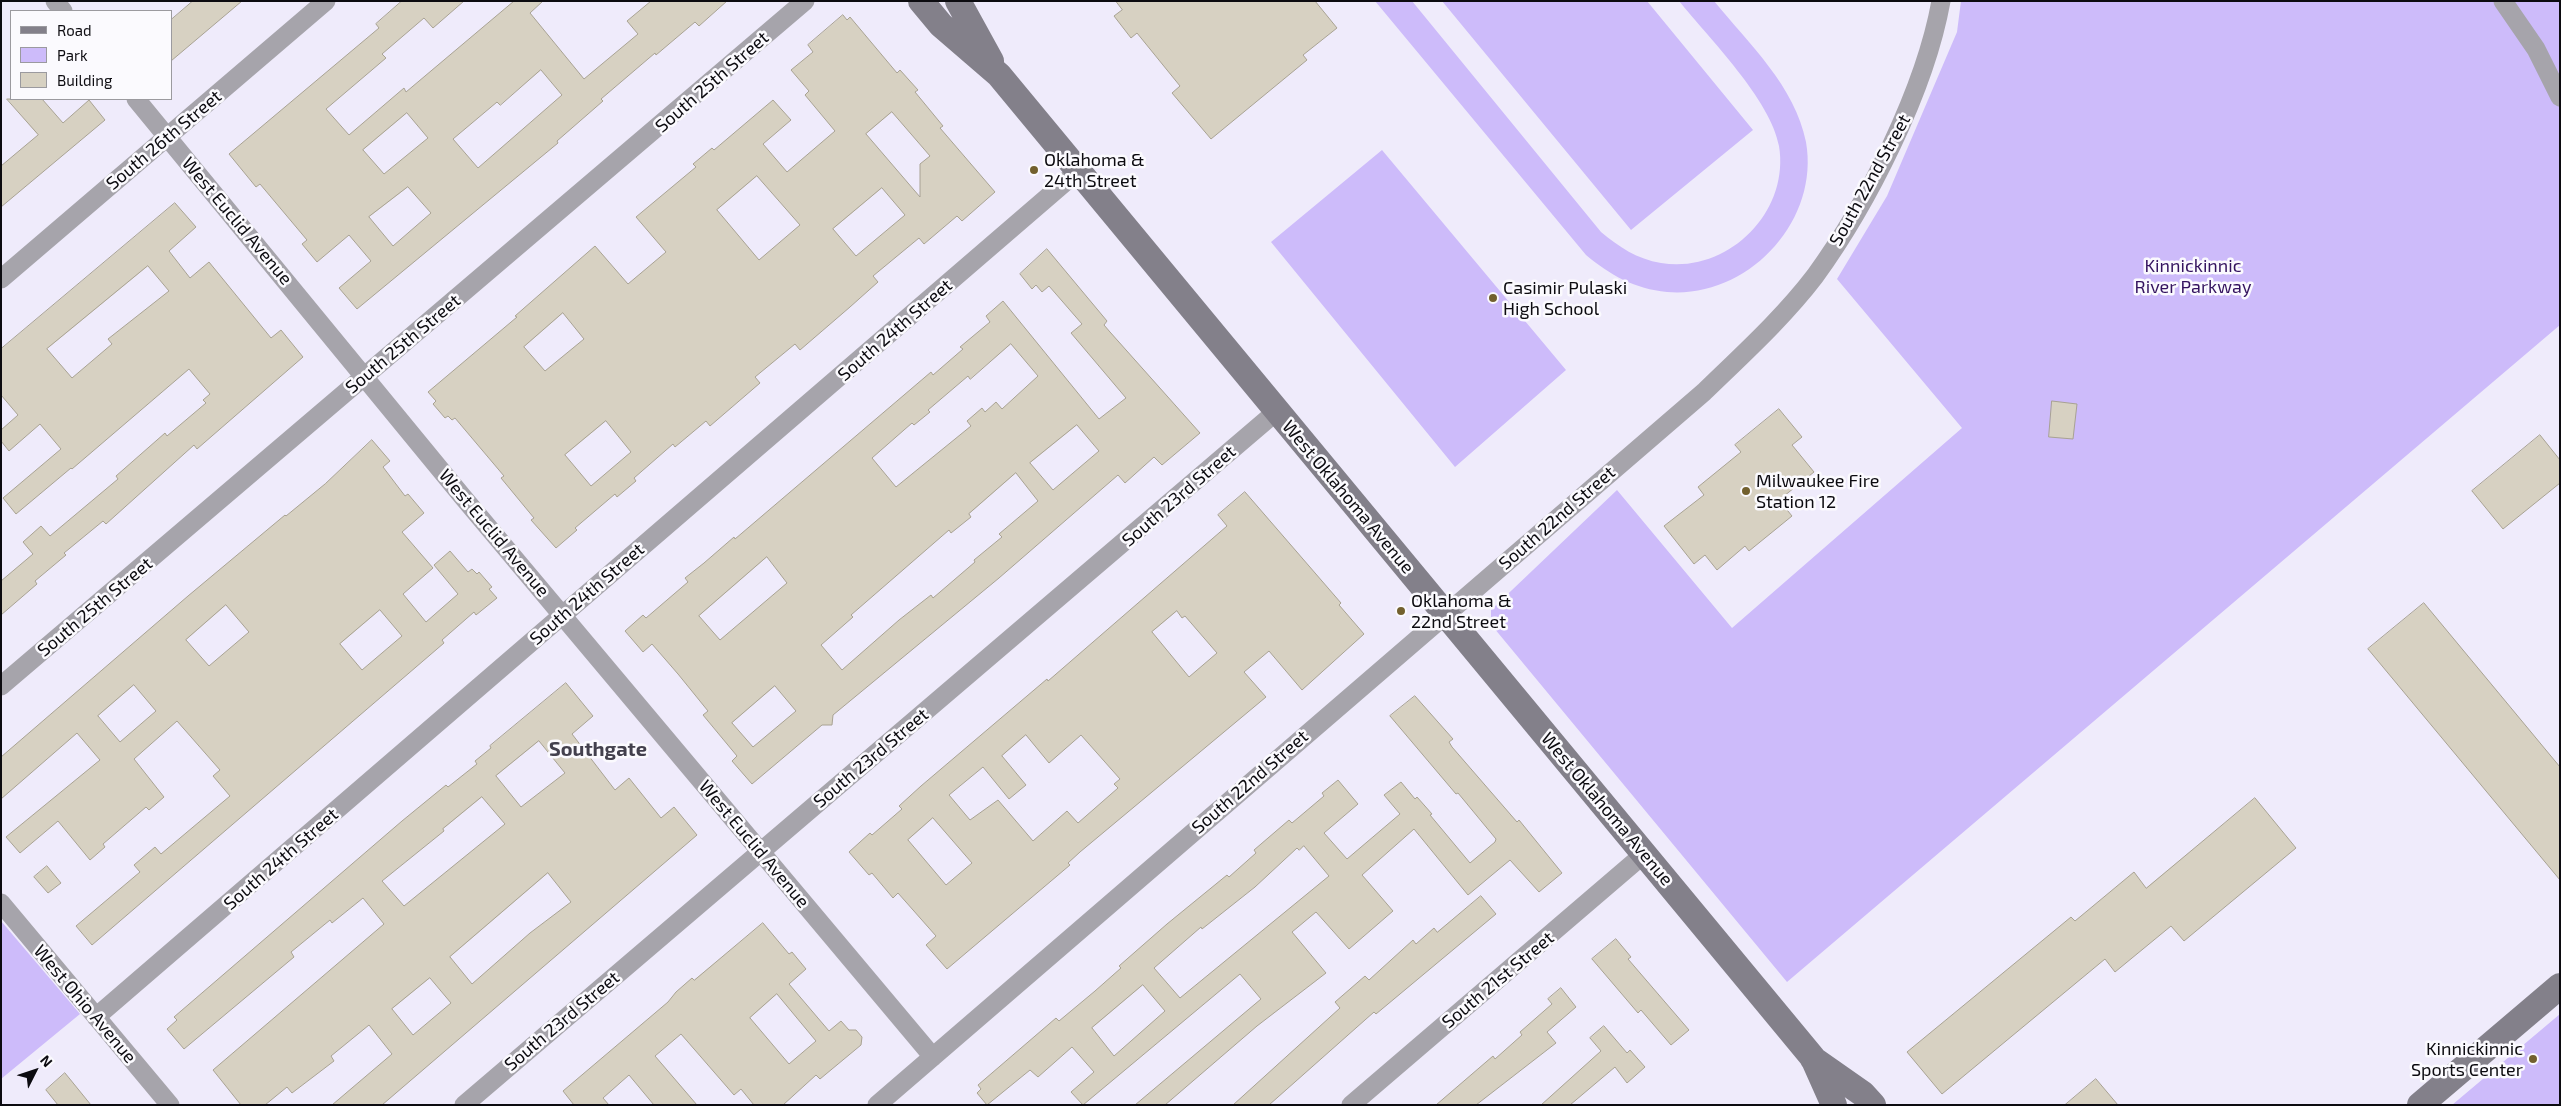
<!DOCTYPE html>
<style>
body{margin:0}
#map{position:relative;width:2561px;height:1106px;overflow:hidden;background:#efebfb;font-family:"Exo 2",sans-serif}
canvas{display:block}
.frame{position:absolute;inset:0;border:2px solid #0c0b10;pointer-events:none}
.legend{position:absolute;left:10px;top:10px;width:162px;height:90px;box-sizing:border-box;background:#fbfafe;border:1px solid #9b9a9f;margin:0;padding:6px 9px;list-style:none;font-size:15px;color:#0c0b10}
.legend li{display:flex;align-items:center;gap:10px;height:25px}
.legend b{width:25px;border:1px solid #9b9a9f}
.north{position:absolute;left:10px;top:1046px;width:50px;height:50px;-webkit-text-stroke:4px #fbfafe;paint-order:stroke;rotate:49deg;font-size:14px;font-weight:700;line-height:20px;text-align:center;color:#0c0b10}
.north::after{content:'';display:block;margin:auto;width:18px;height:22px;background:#0c0b10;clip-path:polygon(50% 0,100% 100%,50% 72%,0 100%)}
</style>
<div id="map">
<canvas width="2561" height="1106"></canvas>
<div class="frame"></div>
<ul class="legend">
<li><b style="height:6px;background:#83808a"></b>Road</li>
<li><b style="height:14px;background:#cdbbfa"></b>Park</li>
<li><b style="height:14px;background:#d7d1c2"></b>Building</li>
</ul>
<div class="north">N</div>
</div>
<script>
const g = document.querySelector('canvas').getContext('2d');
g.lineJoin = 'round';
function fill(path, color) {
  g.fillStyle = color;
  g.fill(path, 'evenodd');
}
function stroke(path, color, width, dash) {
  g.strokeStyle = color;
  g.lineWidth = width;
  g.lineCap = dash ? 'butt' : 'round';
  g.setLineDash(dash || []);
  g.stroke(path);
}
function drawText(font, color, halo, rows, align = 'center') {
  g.font = font + ' "Exo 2",sans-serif';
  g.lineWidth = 5;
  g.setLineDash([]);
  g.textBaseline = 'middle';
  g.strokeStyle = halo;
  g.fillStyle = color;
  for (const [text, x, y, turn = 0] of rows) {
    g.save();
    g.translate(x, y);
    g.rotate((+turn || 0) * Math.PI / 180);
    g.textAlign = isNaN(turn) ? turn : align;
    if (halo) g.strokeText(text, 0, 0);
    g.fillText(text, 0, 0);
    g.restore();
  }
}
fill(new Path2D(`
 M1375,1h37l189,231c18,15 36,27 60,31 66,11 129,-50 118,-117 -8,-46 -70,-108 -100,-145h35c35,43 81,85 92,141 14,80 -59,157 -139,150 -32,-3 -57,-17 -81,-37z
 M1442,1h205l106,129 -122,100z
 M1961,1h599v324l-773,657 -293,-354 -3,-6v-12l126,-120 115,138 230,-200 -125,-149 50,-83 70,-164z
 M1382,150l184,220 -111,97 -184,-225z
 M1,921l79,93 -79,65z
 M2560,1014v91h-108z`), '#cdbbfa');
const building = new Path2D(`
 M193,1h49l-71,60v-41z
 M402,1h62l-31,27 -9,-10 -42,36 4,4 -60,51 23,26 55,-47 2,4 108,-91h29l-13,12 54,66 54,-45 -11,-13 24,-20h76l-28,25 -4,-4 -39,33 -1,-2 -54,46 2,2 -46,40 1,2 -201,166 -18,-21 32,-27 -22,-26 -32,27 -15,-18 5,-4 -47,-56 -4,3 -27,-33 150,-126 -3,-4zM541,70l21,25 -84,73 -25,-29 44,-37 3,3zM407,113l21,25 -44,36 -21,-24zM408,187l23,26 -38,33 -24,-29z
 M1116,1h199l22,27 -34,27 4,5 -96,79 -39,-46 8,-7 -43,-53 -6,5 -17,-22 8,-6z
 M843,15l4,5 3,-3 47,56 3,-3 18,20 -3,2 28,34 -3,2 55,64 -33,29 -5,-5 -33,28 -5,-6 -46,38 5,6 -28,25 -50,43 -5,-6 -40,33 5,6 -50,43 -4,-5 -31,26 -2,-3 -39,34 2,3 -19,16 -2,-3 -40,34 2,2 -21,18 -25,-28 3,-2 -33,-40 3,-2 -49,-58 -3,2 -4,-4 -3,2 -12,-14 3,-3 -8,-9 89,-75 -2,-1 80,-70 33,38 38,-32 -30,-35 60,-50 -3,-3 19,-16 2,2 59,-50 18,20 -28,24 24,28 48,-41 -30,-36 4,-4 -18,-21 22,-18 -5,-7zM892,112l38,44 -10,8v33l-54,-63zM757,176l43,49 -41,35 -42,-50zM882,188l23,27 -49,41 -23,-27zM563,313l21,26 -39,32 -21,-24zM606,421l25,31 -40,34 -26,-31z
 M7,99h35l21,24 26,-23 16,20 -104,87v-41l37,-31z
 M175,203l21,24 -27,24 21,27 19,-16 62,76 10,-8 22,27 -106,92 -3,-4 -88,79 -3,-3 -39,32 2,2 -31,26 2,3 -36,31v-34l32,-27 -10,-12 18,-16 9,10 68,-57 -2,-3 49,-43 2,3 39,-33 -3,-3 7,-6 -21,-25 -117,100 -1,-1 -55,46 -13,-16 58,-49 -21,-25 -31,27 -8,-10v-11l17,-15 -17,-20v-46zM148,266l21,25 -61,48 4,5 -40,34 -25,-29z
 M1047,249l60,72 -3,4 6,7 90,101 -38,32 -8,-8 -29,26 -7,-8 -119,103 -166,137 -1,10h-10l-70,59 -20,-23 5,-5 -34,-41 5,-4 -30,-37 -26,-30 -9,8 -18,-21 18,-16 3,3 42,-36 -3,-4 19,-15 30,-26 1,2 196,-167 2,3 30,-26 -3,-2 30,-25 -4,-6 17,-15 96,118 27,-21 -55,-65 11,-9 -33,-38 -7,6 -6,-7 -4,4 -12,-15zM1011,344l27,32 -36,33 -6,-7 -11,10 -3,-4 -15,13 4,5 -75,61 -24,-29 40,-35 2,2 16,-13 -2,-2 40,-34 2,3zM1077,425l22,26 -46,39 -23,-27zM1016,473l22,28 -39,33 3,3 -28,23 1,2 -42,36 -2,-3 -32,25 -57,50 -21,-25 32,-28 -2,-2 98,-85 2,3 20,-16 -2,-3zM767,557l20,26 -67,57 -21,-24zM775,686l21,25 -43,36 -21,-24z
 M2052,401l25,3 -4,35 -24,-2z
 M1779,409l23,28 -10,8 22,27 -35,28 13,16 -43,35 -4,-5 -28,24 -12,-15 -11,9 -30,-38 40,-31 -6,-8 43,-35 -6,-7z
 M2540,435l20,25v23l-57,46 -31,-38z
 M372,440l18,21 -7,6 22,29 3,-2 16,19 -22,19 31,36 -30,26 23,28 32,-28 -24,-29 16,-14 18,21 4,-3 5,5 2,-2 13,15 -3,2 8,9 -21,17 -2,-3 -32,28 2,3 -352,302 -16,-19 64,-54 -6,-7 21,-18 6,7 69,-58 -17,-20 7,-6 -43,-49 -43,38 30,38 -15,13 -3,-3 -43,37 2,3 -15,13 -32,-39 -38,32 -14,-16 94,-77 -23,-27 -76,66v-42l187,-161 97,-81 1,1 39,-32zM226,605l23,27 -40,34 -23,-26zM380,610l22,26 -40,34 -22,-26zM134,685l22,26 -36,31 -22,-26z
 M1245,492l96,111 -2,2 25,29 -62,56 -33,-39 -25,21 22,25 -186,155 -12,11 2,2 -123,104 -21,-24 10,-9 -38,-43 -5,5 -21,-25 -3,2 -20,-23 21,-19 2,2 30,-26 -3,-3 22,-20 126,-107 1,2 179,-155 -9,-11zM1177,611l5,7 3,-2 32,37 -28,24 -37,-45zM1026,735l23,28 32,-28 39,44 -6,5 4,4 -40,35 -11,-12 -34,30 -35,-41 -28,20 -21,-25 34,-28 26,32 17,-14 -24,-29zM933,818l39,45 -26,22 -38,-45z
 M2424,603l136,164v113l-192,-231z
 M566,683l27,33 -21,18 43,56 14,-12 32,40 13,-11 23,28 -315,270h-50l60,-51 -23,-29 -38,31 3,5 -42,32 -5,-6 -22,18h-24l-28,-35 171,-146 -21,-26 -31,25 -2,-3 -39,32 3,5 -110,92 -17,-20 10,-9 -3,-3 228,-196 44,-36 2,2 29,-23 -2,-3 16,-13 -1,-2zM539,741l26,32 -44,34 -25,-31zM482,797l23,27 -101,82 -22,-25 62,-50 -1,-2zM548,873l23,29 -41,31 -58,51 -22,-27zM430,978l21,25 -38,32 -21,-26z
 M1415,696l38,43 -4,3 3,5 65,75 2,-2 43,53 -23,19 -29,-32 -42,35 -54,-66 -52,46 31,36 -44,38 -33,-37 -24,20 34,41 -69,53 -92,79h-30l126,-106 -21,-25 -157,131 -12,-13 23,-20 -22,-25 -34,30 -8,-7 -43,35 -10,-12 4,-4 -3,-4 78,-67 3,3 36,-30 26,-23 -2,-2 48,-42 60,-49 2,2 27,-24 -2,-3 35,-30 3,3 32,-27 -2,-3 16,-13 20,24 -34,29 23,26 53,-45 -16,-19 17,-13 14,17 2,-2 15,17 -2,1 40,48 25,-21 1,-3 -38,-46 -2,1 -66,-78zM1304,846l25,30 -149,122 -26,-30 47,-41 1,2 53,-42 42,-39 2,2zM1143,985l22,26 -51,45 -22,-28z
 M2255,798l41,50 -112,93 -13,-15 -56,46 -10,-13 -163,135 -35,-42 164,-135 4,4 59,-49 12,16z
 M47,866l14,17 -13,10 -14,-16z
 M1481,896l15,18 -120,100 -2,-2 -105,93h-36l107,-97 -5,-6 30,-26 4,4 44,-40 3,4 18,-16 3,4z
 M763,923l26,31 3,-2 14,17 -17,15 40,47 12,-10 8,9h7l6,7 -1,8 -41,34 -4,-4 -33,30h-29l-13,-16 -7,6 -53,-61 -26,22 42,49h-43l-25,-30 -26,23 6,7h-35l-11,-14 105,-89 8,-10 16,-14 2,2zM777,994l39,47 -27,23 -39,-46z
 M1616,939l15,18 -3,2 61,71 -18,15 -30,-35 -3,3 -46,-54z
 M1561,988l15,19 -29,25 9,11 -80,62h-40l57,-49 2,3 27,-24 -2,-3 32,-28 -4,-5z
 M1604,1026l23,27 3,-3 15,17 -18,16 -12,-16 -45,38h-29l60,-54 -11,-13z
 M65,1073l26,32h-33l-12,-15z
 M2096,1079l22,26h-53z`);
fill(building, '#d7d1c2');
stroke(building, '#a8a293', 1);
stroke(new Path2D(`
 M55,1l8,10
 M2503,1l33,48 24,48
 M136,99l326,397 471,561
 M1,279l325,-278
 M1,686l804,-685
 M1,903l169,202
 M96,1017l982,-846
 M464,1105l813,-694
 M877,1105l827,-713c38,-37 79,-74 111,-116 53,-73 110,-186 126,-275
 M1351,1105l293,-251`), '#a6a4ab', 19);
stroke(new Path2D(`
 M921,1l20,24 58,50 814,983 21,47
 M958,1l33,60
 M1813,1059l50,35 10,11
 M2420,1105l140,-119`), '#83808a', 26);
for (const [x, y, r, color] of [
 [1034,170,5,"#72602e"],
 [1493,298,5,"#72602e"],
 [1746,491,5,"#72602e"],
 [1401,611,5,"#72602e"],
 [2533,1059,5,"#72602e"]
]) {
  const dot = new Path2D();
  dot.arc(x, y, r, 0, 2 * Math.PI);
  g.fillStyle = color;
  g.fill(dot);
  stroke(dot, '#fbfafe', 2);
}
drawText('18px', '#0c0b10', '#fbfafe', [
 ["South 25th Street",712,82,-41],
 ["South 26th Street",164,140,-40],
 ["South 22nd Street",1870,180,-61],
 ["West Euclid Avenue",237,221,50],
 ["South 24th Street",895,330,-41],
 ["South 25th Street",403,344,-40],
 ["South 23rd Street",1179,496,-41],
 ["West Oklahoma Avenue",1348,497,50],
 ["South 22nd Street",1557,518,-41],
 ["West Euclid Avenue",494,533,50],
 ["South 24th Street",587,594,-41],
 ["South 25th Street",95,607,-40],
 ["South 23rd Street",871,758,-40],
 ["South 22nd Street",1250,782,-41],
 ["West Oklahoma Avenue",1607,809,50],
 ["West Euclid Avenue",754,844,50],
 ["South 24th Street",281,859,-41],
 ["South 21st Street",1498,980,-40],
 ["West Ohio Avenue",85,1004,50],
 ["South 23rd Street",562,1021,-40]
]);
drawText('18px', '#0c0b10', '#fbfafe', [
 ["Oklahoma &",1044,160],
 ["24th Street",1044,181],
 ["Casimir Pulaski",1503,288],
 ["High School",1503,309],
 ["Milwaukee Fire",1756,481],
 ["Station 12",1756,502],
 ["Oklahoma &",1411,601],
 ["22nd Street",1411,622],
 ["Kinnickinnic",2523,1049,"right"],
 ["Sports Center",2523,1070,"right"]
], 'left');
drawText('18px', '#34135f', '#fbfafe', [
 ["Kinnickinnic",2193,266],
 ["River Parkway",2193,287]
]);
drawText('bold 20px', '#43404d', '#fbfafe', [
 ["Southgate",598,749]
]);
</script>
